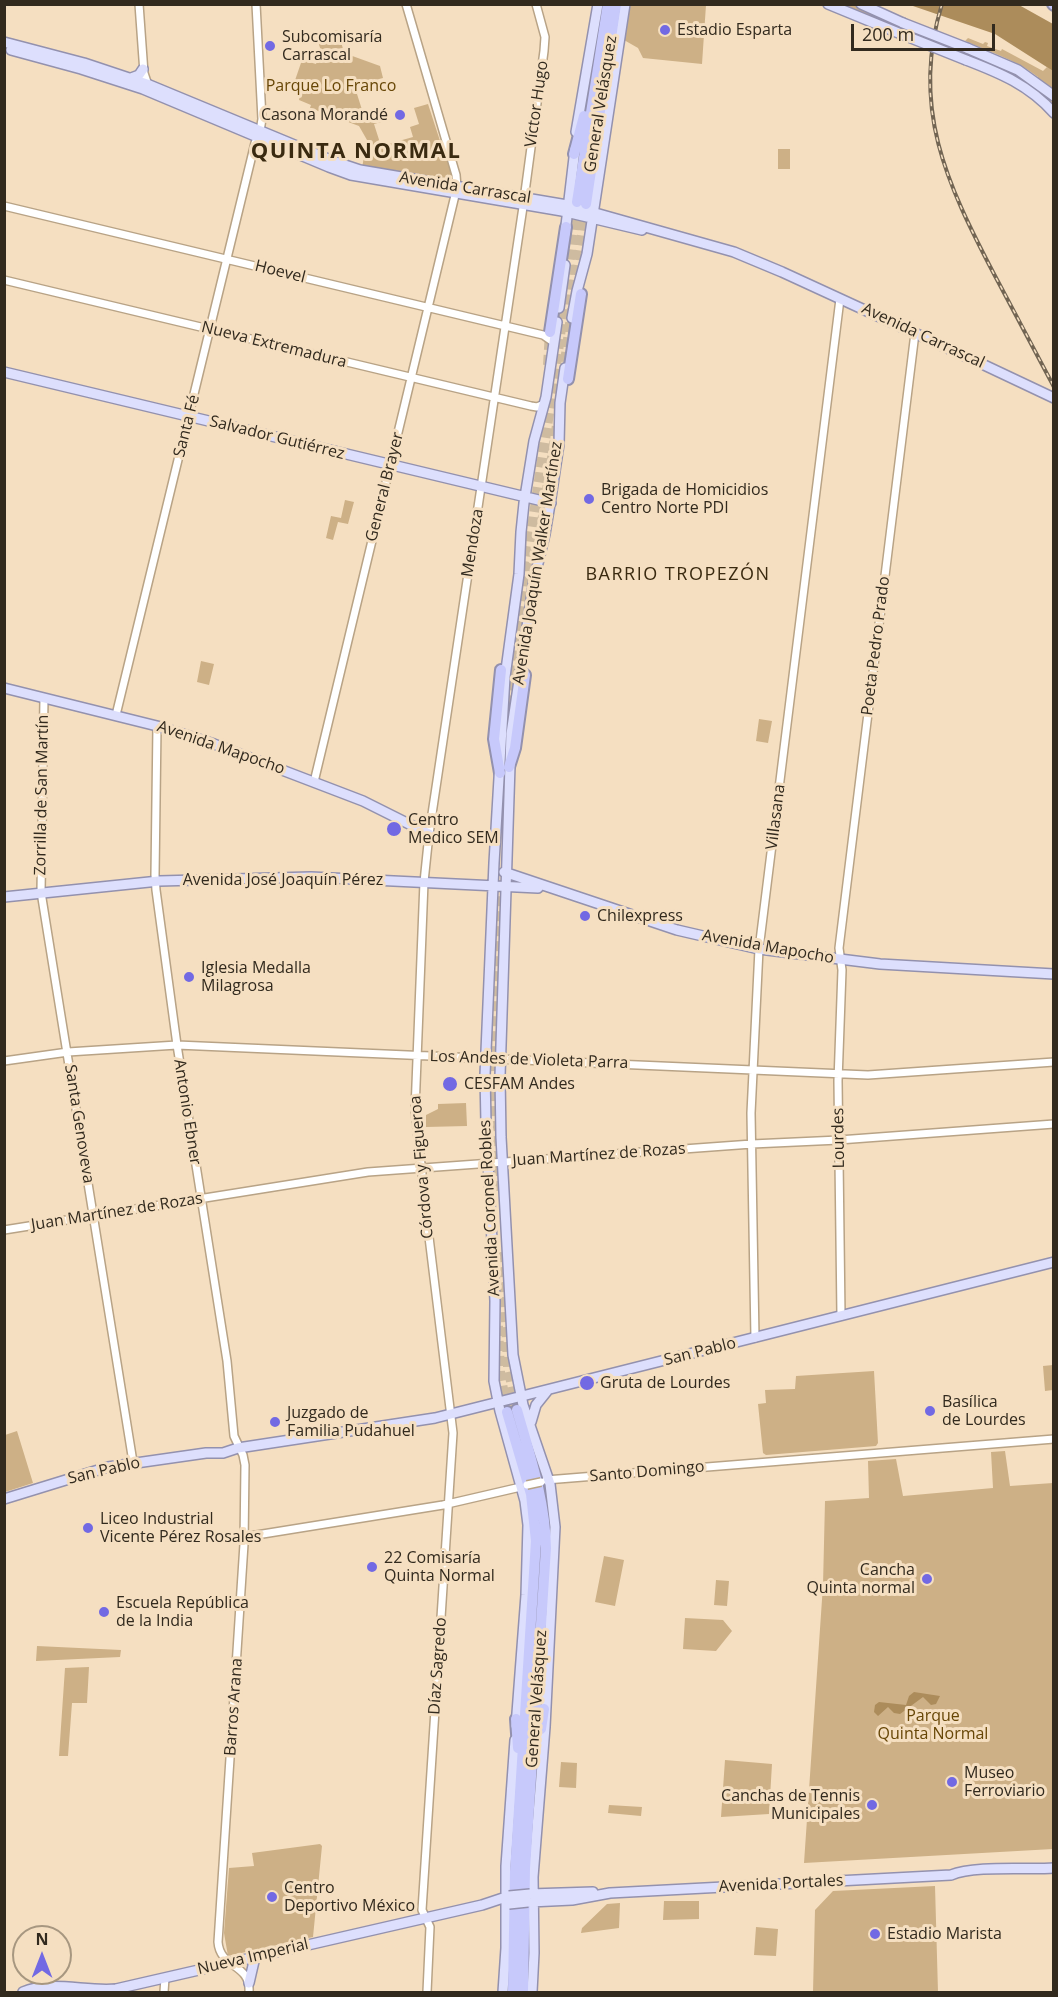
<!DOCTYPE html>
<meta charset="utf-8">
<style>
body{margin:0}
#map{position:relative;width:1058px;height:1997px;overflow:hidden;background:#f5dfc1;font-family:"Open Sans",sans-serif}
canvas{display:block}
.frame{position:absolute;inset:0;border:6px solid #322a1e;pointer-events:none}
.north{position:absolute;left:12px;top:1925px;width:60px;height:60px;box-sizing:border-box;background:#f5dfc1;border:2px solid #a79780;border-radius:50%;rotate:0deg;font-size:16px;font-weight:700;line-height:24px;text-align:center;color:#322a1e}
.north::after{content:'';display:block;margin:auto;width:21px;height:27px;background:#7269e3;clip-path:polygon(50% 0,100% 100%,50% 72%,0 100%)}
.scale{position:absolute;left:851px;top:24px;width:144px;height:27px;box-sizing:border-box;border:3px solid #322a1e;border-top:0;padding-left:8px;font-size:18px;line-height:21px;white-space:nowrap;color:#322a1e;-webkit-text-stroke:4px #f5dfc1;paint-order:stroke}
</style>
<div id="map">
<canvas width="1058" height="1997"></canvas>
<div class="frame"></div>
<div class="north">N</div>
<div class="scale">200 m</div>
</div>
<script>
const g = document.querySelector('canvas').getContext('2d');
g.lineJoin = 'round';
function fill(path, color) {
  g.fillStyle = color;
  g.fill(path, 'evenodd');
}
function stroke(path, color, width, dash) {
  g.strokeStyle = color;
  g.lineWidth = width;
  g.lineCap = dash ? 'butt' : 'round';
  g.setLineDash(dash || []);
  g.stroke(path);
}
function drawText(font, color, halo, rows, align = 'center') {
  g.font = font + ' "Open Sans",sans-serif';
  g.lineWidth = 6;
  g.setLineDash([]);
  g.textBaseline = 'middle';
  g.strokeStyle = halo;
  g.fillStyle = color;
  for (const [text, x, y, turn = 0] of rows) {
    g.save();
    g.translate(x, y);
    g.rotate((+turn || 0) * Math.PI / 180);
    g.textAlign = isNaN(turn) ? turn : align;
    if (halo) g.strokeText(text, 0, 0);
    g.fillText(text, 0, 0);
    g.restore();
  }
}
fill(new Path2D(`
 M629,5h77l-4,59 -59,-6 -5,-10 -14,-8z
 M832,5h22l22,10 125,49 52,36v9l-20,-20z
 M338,30l6,23 36,13 3,12 -19,5 -7,11 6,19 14,-4 4,13 -7,2 7,22 32,-9 -3,-10 9,-3 -5,-16 14,-4 14,43 3,-3 10,35 -2,4 -91,-15 5,-28 -8,-14 -49,-18 1,-3 -12,-5 1,-5 -9,-3 11,-32 14,4 5,-13 -5,-16z
 M968,38l15,6 2,-2 3,1 -1,3 14,5 1,-2 41,22 4,-4 6,4v22l-16,-13 1,-3c-22,-17 -48,-25 -73,-36z
 M778,149h12v20h-12z
 M345,500l9,2 -6,22 -10,-2 -5,18 -7,-2 5,-22 10,2z
 M201,661l13,3 -5,21 -12,-3z
 M759,719l13,2 -4,22 -12,-2z
 M466,1103l1,23 -41,1v-12l12,-6v-5z
 M1053,1365v25l-8,1 -2,-25z
 M874,1371l4,72 -2,3 -110,9 -3,-2 -5,-49 8,-1 -1,-13 30,-1 1,-13z
 M17,1431l16,52 -28,9v-57z
 M1005,1451l5,35 43,-3v366l-249,14 19,-278 2,-84 44,-3 -1,-37 28,-2 7,37 90,-8 -2,-36z
 M604,1556l20,4 -9,46 -20,-4z
 M716,1580l13,1 -2,25 -13,-1z
 M685,1618l38,2 9,11 -16,20 -33,-2z
 M37,1646l84,4 -1,7 -84,4z
 M89,1667l-2,36h-15l-4,53h-9l6,-88z
 M725,1760l47,4 -3,50 -48,3z
 M561,1762l16,1 -1,25 -17,-1z
 M609,1805l33,2 -1,9 -33,-3z
 M320,1844l2,2 -9,91 -85,19 -4,-23 5,-65 25,-2 -2,-13z
 M935,1886l3,106h-125l2,-82 18,-19z
 M664,1901h35v18l-36,1z
 M620,1903l-1,25 -38,5 1,-5 25,-24z
 M756,1927l22,2 -2,27 -22,-1z`), '#cdb086');
fill(new Path2D(`
 M910,5h109l34,19v47l-58,-37z
 M914,1692l26,4 -4,8 -5,1 -8,-8 -23,17 -6,-1 -6,-6 -10,9 -4,-4 1,-7 4,-3 27,3 3,-9z`), '#ac8c5b');
stroke(new Path2D(`
 M574,290l12,-82
 M548,365l2,-33
 M563,377l9,-68
 M537,555l20,-130
 M507,705l9,-69 42,-284 18,-145
 M494,1191l-3,-124 6,-182
 M503,1252l5,115 9,43
 M498,1326l2,46 7,40`), '#cebba0', 10, [10, 5]);
const minor = new Path2D(`
 M139,4l5,69 4,12
 M4,206l539,129 10,7
 M4,280l527,126 6,1 7,-3
 M44,698l-3,194 92,570
 M116,715l139,-572 5,-12 2,-12 -6,-115
 M157,726l-2,149 1,15 21,155 50,316 7,75 9,19 2,10 -1,79 -26,398c2,27 33,21 31,50
 M314,782l143,-595 -1,-12 -50,-171
 M4,1061l64,-9 109,-7 691,30 186,-13
 M4,1230l364,-58 384,-28 87,-4 215,-16
 M841,1316l-3,-235 4,-111 -3,-22 76,-615
 M755,1338l-4,-225 8,-164 81,-650
 M546,1480l508,-41
 M244,1537l199,-32 82,-19
 M164,1992l1,-14
 M427,1992l3,-65 -8,-17 31,-477 -25,-204 -13,-119 9,-228 5,-48 94,-627 21,-156 1,-14 -9,-33`);
const major = new Path2D(`
 M828,4l73,30
 M861,4l42,19
 M4,42l80,21 63,21 186,77 27,9 207,35 167,47 48,20 200,92 72,34
 M967,48l51,22 36,26
 M11,50l70,19 62,20 186,78 22,8 211,36 80,19
 M966,60c34,13 63,25 88,53
 M131,78l8,-3 4,-6
 M576,132l22,-128
 M565,234l10,-85
 M559,308l6,-43
 M572,318l5,-27 10,-37 38,-250
 M4,372l547,131
 M4,688l153,38 57,18 149,57 66,33
 M504,872l173,58 82,19 121,15 174,10
 M4,897l155,-16 152,-4 227,11
 M531,1422l5,-17 12,-15
 M4,1499l104,-32 98,-14h17l15,-5 197,-30 619,-156
 M516,1726l10,-131 2,-70 -3,-24 -25,-90 -6,-30 1,-80 -9,-178 -1,-48 9,-212 11,-186 14,-103 2,-42 3,-29 10,-62 12,-44 11,-75
 M530,1894l63,-2
 M530,1902l42,-2 38,-7 341,-18c24,-10 75,-5 103,-7
 M249,1983l6,-26
 M23,1992c28,-12 63,0 93,-3l366,-84 27,-9
 M503,1992l3,-44v-82l9,-126
 M532,1992l2,-39 -1,-76 12,-150 10,-200 -5,-43 -27,-79 -10,-50 -12,-218 -1,-61 11,-342 23,-154 11,-46 6,-36 8,-54 1,-41 5,-35`);
const highway = new Path2D(`
 M1053,4l1,1
 M574,154l10,-38
 M577,202l31,-198
 M586,204l30,-200
 M550,332l16,-105
 M568,379l13,-85
 M509,767l6,-19 10,-73
 M500,773l-6,-34 7,-69
 M517,1410c13,46 28,90 29,138l-21,320 -2,124
 M507,1412l24,82 5,47 -21,331 -2,120
 M516,1719l2,29
 M541,1729l3,-20`);
stroke(minor, '#b8a386', 10);
stroke(major, '#9391ae', 12);
stroke(highway, '#9391ae', 14);
stroke(minor, '#fff', 7);
stroke(major, '#dddffd', 9);
stroke(highway, '#c7c9fb', 10);
const rail = new Path2D(`
 M942,4c-32,103 5,180 52,270 20,37 40,75 60,113`);
stroke(rail, '#726553', 4);
stroke(rail, '#f5dfc1', 1.5, [4.5]);
const minorBridge = new Path2D(`
 M527,1485l14,-3`);
const majorBridge = new Path2D(`
 M903,23l64,25
 M901,34l65,26
 M509,1896l21,-2
 M509,1904l19,-2`);
stroke(minorBridge, '#b8a386', 10, []);
stroke(majorBridge, '#9391ae', 12, []);
stroke(minorBridge, '#fff', 7);
stroke(majorBridge, '#dddffd', 9);
for (const [x, y, r, color] of [
 [665,30,6,"#7269e3"],
 [270,46,6,"#7269e3"],
 [400,115,6,"#7269e3"],
 [589,499,6,"#7269e3"],
 [394,829,8,"#7269e3"],
 [585,916,6,"#7269e3"],
 [189,977,6,"#7269e3"],
 [450,1084,8,"#7269e3"],
 [587,1383,8,"#7269e3"],
 [930,1411,6,"#7269e3"],
 [275,1422,6,"#7269e3"],
 [88,1528,6,"#7269e3"],
 [372,1567,6,"#7269e3"],
 [927,1579,6,"#7269e3"],
 [104,1612,6,"#7269e3"],
 [952,1782,6,"#7269e3"],
 [872,1805,6,"#7269e3"],
 [272,1897,6,"#7269e3"],
 [875,1934,6,"#7269e3"]
]) {
  const dot = new Path2D();
  dot.arc(x, y, r, 0, 2 * Math.PI);
  g.fillStyle = color;
  g.fill(dot);
  stroke(dot, '#f5dfc1', 2);
}
drawText('16px', '#322a1e', '#f5dfc1', [
 ["Estadio Esparta",677,30],
 ["Subcomisaría",282,37],
 ["Carrascal",282,55],
 ["Casona Morandé",388,115,"right"],
 ["Brigada de Homicidios",601,490],
 ["Centro Norte PDI",601,508],
 ["Centro",408,820],
 ["Medico SEM",408,838],
 ["Chilexpress",597,916],
 ["Iglesia Medalla",201,968],
 ["Milagrosa",201,986],
 ["CESFAM Andes",464,1084],
 ["Gruta de Lourdes",600,1383],
 ["Basílica",942,1402],
 ["de Lourdes",942,1420],
 ["Juzgado de",287,1413],
 ["Familia Pudahuel",287,1431],
 ["Liceo Industrial",100,1519],
 ["Vicente Pérez Rosales",100,1537],
 ["22 Comisaría",384,1558],
 ["Quinta Normal",384,1576],
 ["Cancha",915,1570,"right"],
 ["Quinta normal",915,1588,"right"],
 ["Escuela República",116,1603],
 ["de la India",116,1621],
 ["Museo",964,1773],
 ["Ferroviario",964,1791],
 ["Canchas de Tennis",860,1796,"right"],
 ["Municipales",860,1814,"right"],
 ["Centro",284,1888],
 ["Deportivo México",284,1906],
 ["Estadio Marista",887,1934]
], 'left');
drawText('16px', '#674606', '#f5dfc1', [
 ["Parque Lo Franco",331,86],
 ["Parque",933,1716],
 ["Quinta Normal",933,1734]
]);
drawText('16px', '#322a1e', '#f5dfc1', [
 ["Víctor Hugo",537,104,-82],
 ["General Velásquez",601,104,-81],
 ["Avenida Carrascal",465,188,9],
 ["Hoevel",280,272,14],
 ["Avenida Carrascal",923,336,25],
 ["Nueva Extremadura",274,345,14],
 ["Santa Fé",187,426,-76],
 ["Salvador Gutiérrez",277,438,14],
 ["General Brayer",385,487,-76],
 ["Mendoza",473,543,-81],
 ["Avenida Joaquín Walker Martínez",538,563,-81],
 ["Poeta Pedro Prado",876,646,-83],
 ["Avenida Mapocho",221,748,19],
 ["Zorrilla de San Martín",42,795,-89],
 ["Villasana",776,817,-83],
 ["Avenida José Joaquín Pérez",283,880],
 ["Avenida Mapocho",768,947,10],
 ["Los Andes de Violeta Parra",529,1060,2],
 ["Antonio Ebner",187,1112,81],
 ["Santa Genoveva",79,1124,81],
 ["Lourdes",839,1138,-91],
 ["Juan Martínez de Rozas",599,1155,-4],
 ["Córdova y Figueroa",422,1167,-95],
 ["Avenida Coronel Robles",490,1208,-93],
 ["Juan Martínez de Rozas",117,1212,-9],
 ["San Pablo",700,1352,-14],
 ["San Pablo",104,1471,-13],
 ["Santo Domingo",647,1472,-5],
 ["Díaz Sagredo",438,1666,-86],
 ["General Velásquez",537,1699,-86],
 ["Barros Arana",234,1707,-86],
 ["Avenida Portales",781,1884,-3],
 ["Nueva Imperial",253,1957,-13]
]);
g.letterSpacing = '1.5px';
drawText('18px', '#3a2a10', '#f5dfc1', [
 ["BARRIO TROPEZÓN",678,575]
]);
g.letterSpacing = '0px';
g.letterSpacing = '1.5px';
drawText('bold 22px', '#3a2a10', '#f5dfc1', [
 ["QUINTA NORMAL",356,152]
]);
g.letterSpacing = '0px';
</script>
